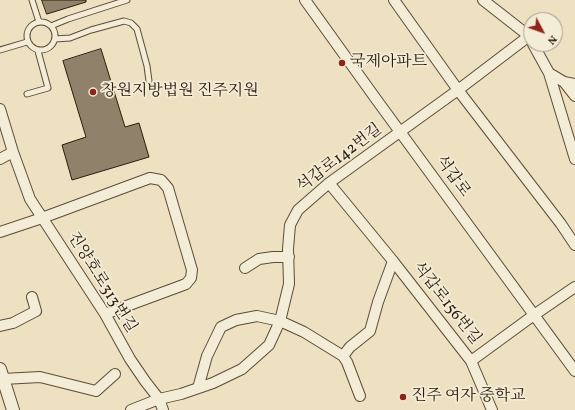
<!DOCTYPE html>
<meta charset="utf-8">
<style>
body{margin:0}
#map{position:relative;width:575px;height:410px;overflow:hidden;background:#ede1c1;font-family:Vollkorn,serif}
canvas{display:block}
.north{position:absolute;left:523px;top:12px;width:40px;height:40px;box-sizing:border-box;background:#f3ecd7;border:1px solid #a39885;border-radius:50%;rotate:131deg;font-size:11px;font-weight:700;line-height:16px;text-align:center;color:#2b1b0b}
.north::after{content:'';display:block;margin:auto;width:14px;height:18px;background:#8f2418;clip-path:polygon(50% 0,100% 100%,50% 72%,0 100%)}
</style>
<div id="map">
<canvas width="575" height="410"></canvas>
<div class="north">N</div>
</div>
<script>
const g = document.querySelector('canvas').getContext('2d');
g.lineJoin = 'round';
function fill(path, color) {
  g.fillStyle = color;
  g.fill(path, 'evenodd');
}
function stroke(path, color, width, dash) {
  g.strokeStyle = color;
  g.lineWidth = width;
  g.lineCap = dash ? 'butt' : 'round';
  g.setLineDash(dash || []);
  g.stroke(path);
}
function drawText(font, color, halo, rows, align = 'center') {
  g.font = font + ' Vollkorn,"Noto Serif KR",serif';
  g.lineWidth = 3.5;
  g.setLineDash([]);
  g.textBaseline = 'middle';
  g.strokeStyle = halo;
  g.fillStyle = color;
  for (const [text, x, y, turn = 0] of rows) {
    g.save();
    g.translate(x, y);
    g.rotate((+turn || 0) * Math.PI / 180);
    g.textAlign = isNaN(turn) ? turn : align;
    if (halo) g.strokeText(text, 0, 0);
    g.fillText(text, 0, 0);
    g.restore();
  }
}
const building = new Path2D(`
 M42,0h44v2l-39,12z
 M101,49l24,78 14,-4 10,34 -77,23 -10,-35 24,-8 -23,-76z`);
fill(building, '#90826a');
stroke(building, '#2b1b0b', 1);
const service = new Path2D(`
 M32,0l7,22
 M27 36a14 14 0 1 1 28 0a14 14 0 1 1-28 0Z
 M51,26l17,-7 59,-19
 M55,39l15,-1 21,-8 33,-9 7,2 6,6 10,37 2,15
 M0,50l27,-8
 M27,94l21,-6 -10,-37`);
const minor = new Path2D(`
 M305,0l71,99 199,272
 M394,0l64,90 103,134 14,21
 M483,0l46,36 2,4
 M533,44l16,29 26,86
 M549,73l15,9 11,2
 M564,82l11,14
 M0,109l13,43 17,47 75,115 25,45 15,22 14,18 4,11
 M0,159l13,-7
 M329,183l64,78 78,100 63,-46 41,-28
 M0,232l42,-14 108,-40 11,2 7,8 24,82 -1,8 -5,6 -81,30
 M245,268l14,-9 14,-2h16
 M0,326l13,-3 23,-12 -4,-14
 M343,356l7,-9 20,-16 8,-29 15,-41
 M471,361l21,49
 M3,379l37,-2 56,14 19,-17
 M198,388l9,-32 14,-29 15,-7 21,-4 23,5 24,11 39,24 4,6 13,34
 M131,410l28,-11 22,-5 32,-11 29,-14 27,-24 11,-24 9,-37 -1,-35 2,-24 8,-15 31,-27 129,-93 71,-54`);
const tertiary = new Path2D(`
 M0,369l13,41`);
stroke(service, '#5c4c38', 7);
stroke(minor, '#5c4c38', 12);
stroke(tertiary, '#5c4c38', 14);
stroke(service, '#f3ecd7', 5);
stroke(minor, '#f3ecd7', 10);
stroke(tertiary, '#f3ecd7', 12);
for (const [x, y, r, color] of [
 [342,63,4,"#8f2418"],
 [93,92,4,"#8f2418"],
 [403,397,4,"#8f2418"]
]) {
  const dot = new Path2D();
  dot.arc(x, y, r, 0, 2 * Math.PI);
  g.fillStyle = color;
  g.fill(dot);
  stroke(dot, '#f3ecd7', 1.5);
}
drawText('16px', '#2b1b0b', '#f3ecd7', [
 ["국제아파트",350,63],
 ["창원지방법원 진주지원",101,92],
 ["진주 여자 중학교",411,397]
], 'left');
drawText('16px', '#2b1b0b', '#f3ecd7', [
 ["석갑로142번길",340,159,-37],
 ["석갑로",452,177,54],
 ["진양호로313번길",101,283,58],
 ["석갑로156번길",446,304,52]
]);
</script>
